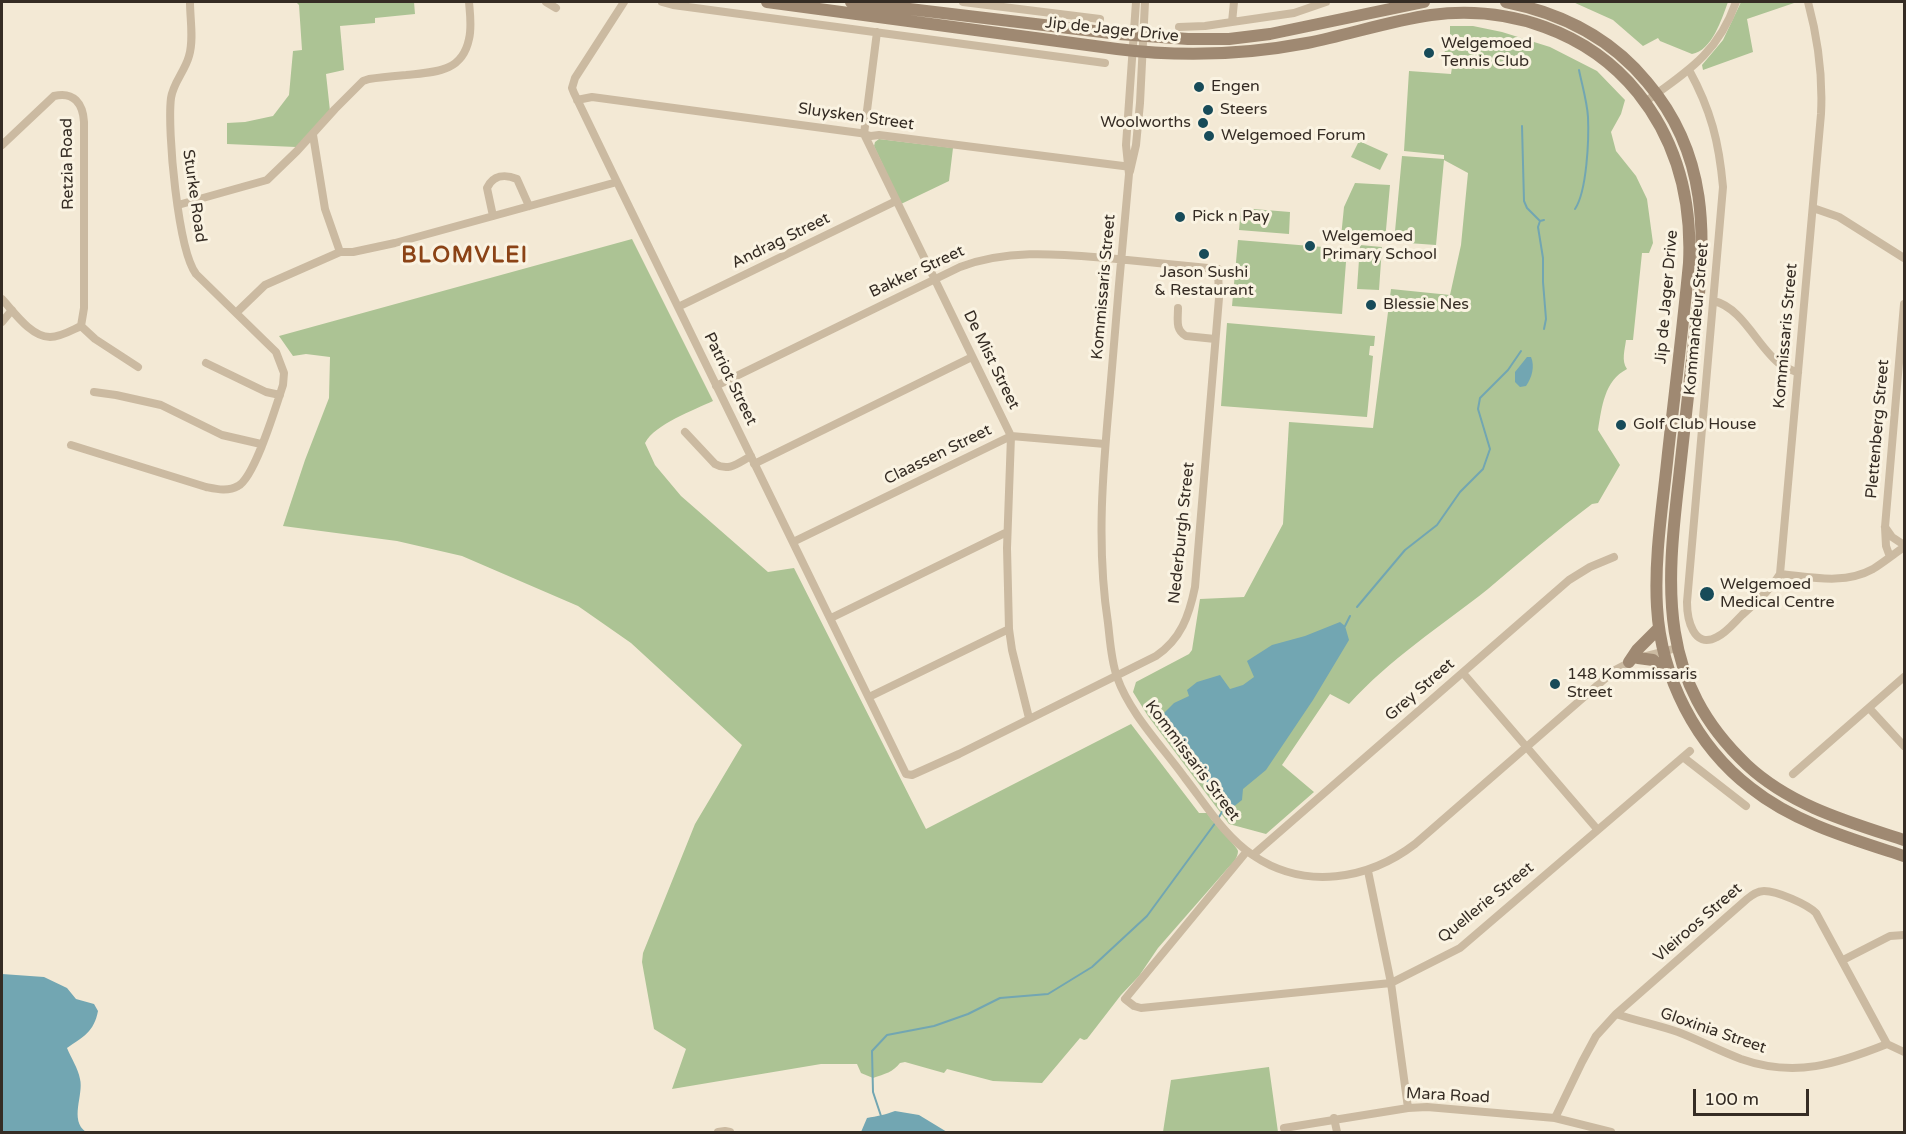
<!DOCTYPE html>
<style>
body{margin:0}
#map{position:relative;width:1906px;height:1134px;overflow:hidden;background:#f3e9d5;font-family:"Varela Round",sans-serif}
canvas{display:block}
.frame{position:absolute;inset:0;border:3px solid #352c24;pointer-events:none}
.scale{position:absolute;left:1693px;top:1089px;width:116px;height:27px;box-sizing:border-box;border:3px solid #352c24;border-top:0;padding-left:8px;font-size:18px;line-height:21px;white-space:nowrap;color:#352c24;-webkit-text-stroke:4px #faf3e2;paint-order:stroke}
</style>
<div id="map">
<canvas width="1906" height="1134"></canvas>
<div class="frame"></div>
<div class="scale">100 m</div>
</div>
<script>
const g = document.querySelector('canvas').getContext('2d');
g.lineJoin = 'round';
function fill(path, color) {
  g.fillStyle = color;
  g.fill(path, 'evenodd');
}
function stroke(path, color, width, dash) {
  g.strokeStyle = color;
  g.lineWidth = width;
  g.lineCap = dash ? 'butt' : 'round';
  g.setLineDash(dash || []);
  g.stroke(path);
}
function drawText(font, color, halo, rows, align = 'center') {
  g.font = font + ' "Varela Round",sans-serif';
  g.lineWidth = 6;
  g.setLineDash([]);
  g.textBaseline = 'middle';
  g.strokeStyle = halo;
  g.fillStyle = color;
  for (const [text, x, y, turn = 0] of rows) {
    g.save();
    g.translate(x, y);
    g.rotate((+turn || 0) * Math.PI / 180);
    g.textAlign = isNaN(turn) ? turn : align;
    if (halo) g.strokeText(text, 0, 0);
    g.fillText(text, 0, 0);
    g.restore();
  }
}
fill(new Path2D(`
 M296,2h118l1,12 -40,4v5l-35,3 4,44 -18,4 4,37 -34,36 -69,-3v-21l18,-1 28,-6 16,-21 4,-44 9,-1 -3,-45z
 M1573,2h155c-6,16 -16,49 -36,52l-32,-13 -2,-3 -15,8 -30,-26z
 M1741,2h56l-50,17 6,33 -50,18 -1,-5 21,-25z
 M1450,26h23l29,6 48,15 47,24 28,29 -4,14 -10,18 5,19 20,25 11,23 6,44 -4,10h-7l-9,87h-7c-1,9 -5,21 1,29 -23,12 -25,38 -29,61l22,35 -22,38 -6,1c-36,27 -70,56 -104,85 -47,37 -98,70 -139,115l-19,-10 -48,71 32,27 -48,42 -37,-10 -81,-108 -15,-24 3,-10 53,-28 3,-4 8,-51 44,-2 39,-73 6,-102 84,6 18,-139 59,6 11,-50 7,-72 -24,-13 -8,85 -42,-3 8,-86 42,3v-4l-40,-4 5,-80 42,3 1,-7 -3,-5h-5l1,-14 5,-4z
 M879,139l74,9 -4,33 -48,23 -27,-58 1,-4z
 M1359,141l29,13 -8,16 -29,-13z
 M1355,183l35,2 -5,56 -44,-4 3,-30z
 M1241,208l49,4 -1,22 -50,-4z
 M632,239l81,162c-19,9 -58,23 -68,42l10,22 26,31 87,76 26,-4 132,261 205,-105 68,89h8c5,9 30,33 31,38 0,7 -6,13 -10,17l-70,80 -19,28 -18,19 -34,44 -3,1 -4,-2 -38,45 -49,-2 -46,-12 -3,4 -39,-11 -5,1c-7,9 -15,11 -27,15l-12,-5 -4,-9h-36l-149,25 14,-40 -32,-20 -12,-67 1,-9 52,-129 47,-79 -111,-102 -53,-37 -116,-50 -65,-15 -114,-15 22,-66 24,-62 1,-41 -24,-3 -13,2 -14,-20z
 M1238,240l109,9 -5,65 -110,-8z
 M1360,245l22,2 -3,43 -22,-1z
 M1227,323l148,13 -1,10h-4l-1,9 4,1 -6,61 -146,-11z
 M1269,1067l9,65h-115l8,-52z`), '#acc394');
fill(new Path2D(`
 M1527,357h4c4,9 1,21 -5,29l-6,1 -5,-5v-10z
 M1340,622l5,4 4,14 -36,60 -47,70 -23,19 -1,11 -14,11 -58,-78 -6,-20 10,-10 15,-7 -2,-6 10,-8 23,-7 10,14 13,-4 11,-8 -7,-16 25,-16 33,-9z
 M2,974l42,3 23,11 9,11 18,5 4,7c-4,21 -15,26 -31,37 4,10 11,20 13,31 4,16 -11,41 6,53h-84z
 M895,1111l24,4 28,17h-86l6,-14c10,-2 18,-3 28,-7z`), '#72a6b2');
stroke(new Path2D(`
 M1522,126l2,75 3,7 13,13
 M1575,209c12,-18 14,-70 13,-92 -1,-16 -6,-32 -9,-47
 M1544,329l2,-10 -3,-37v-24l-5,-31 2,-6 4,-1
 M1357,607l48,-57 32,-25 23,-33 23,-23 7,-20 -12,-40 2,-11 28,-28 13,-19
 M1345,626l5,-10
 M1219,817l6,-10
 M881,1116l-8,-24 -1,-41 15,-16 47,-9 34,-12 32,-16 48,-4 44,-27 55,-51 69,-94`), '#72a6b2', 2);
stroke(new Path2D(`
 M546,2l10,6
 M624,2l-49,76 -3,10 2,5 43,89 289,592 6,1 47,-21 197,-98c25,-17 33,-40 39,-69l24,-289 -1,-29c-37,-4 -74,-7 -111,-11 -50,-4 -99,-9 -147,9l-244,119
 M662,2l11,3 432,58
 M963,2l137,17
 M1136,2l-10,143 3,29c-7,73 -13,145 -19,218 -7,77 -14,153 -2,231 2,17 3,37 9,54 13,37 45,69 68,101 21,27 40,59 69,78 51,34 114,24 161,-12l200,-174 23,-12 39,-10
 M1234,2l-2,20 62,-9 32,-11
 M1179,27l26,-1 27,-4
 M877,32l-13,102 147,302 -4,112 2,81 3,21 17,68
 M1689,70c22,40 30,72 34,117l-36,415c0,16 6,48 30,35 9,-4 17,-14 25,-22 14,-13 28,-24 38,-41l41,-460c2,-39 -3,-75 -13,-112
 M577,100l15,-3 268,36 11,3 8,-1 252,32
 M1645,102c43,-31 73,-49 91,-100
 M313,135l12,74 15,43
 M2,145l52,-49c20,-5 29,8 30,26v186l-3,18
 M1130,171l6,-26 4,-42 5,-101
 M178,205l89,-25 30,-29 38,-42 28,-28 6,-2c12,-2 25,-3 37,-4 28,-3 56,-2 63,-36 3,-12 1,-25 0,-37
 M1813,208l26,9 65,41
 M493,216l-6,-28c6,-13 18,-14 30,-9l12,27
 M2,299c12,13 29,38 48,38 11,0 22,-7 31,-11
 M1714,301c29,7 44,47 67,64 5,3 11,5 17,8
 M678,307l218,-106
 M1178,308c0,12 -3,22 8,28l29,3
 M237,312l28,-27 75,-33h13l42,-9 222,-61
 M2,322l10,-12
 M81,326l14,13 43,28
 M206,363l60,29 14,3
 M94,392l22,3 45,10 61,30 39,9
 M685,432l30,32c14,8 23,-1 36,-8
 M71,445l135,42c10,2 22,5 32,-1 17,-9 38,-80 45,-101l1,-12 -8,-21 -80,-78c-18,-24 -29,-144 -25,-176 2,-15 14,-27 18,-42 5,-16 1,-37 1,-54
 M754,464l218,-107
 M1885,527l7,10 12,8
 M793,542l218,-106 94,8
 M1890,557l-4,-11 -1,-19 19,-223
 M1780,574c31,3 64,11 93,-5 11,-7 21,-15 31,-22
 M831,618l176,-86
 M1463,673l134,156
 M869,697l140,-68
 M1869,708l35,38
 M1683,757l63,49
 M1793,774l111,-97
 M1247,851l-122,148 9,7 7,2 250,-25 69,-35 230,-197
 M1253,855l316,-275 21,-13 24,-10
 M1368,871l23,112 17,125
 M1843,960l47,-24 14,-1
 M1616,1014c21,7 42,11 62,18 21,8 42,19 63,27 54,19 96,5 146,-15l17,8
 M1334,1118l3,14
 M1555,1118l27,-56 14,-26 20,-22 131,-115c5,-4 10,-8 17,-8 13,0 43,13 52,22l71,131
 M1284,1128l124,-20 19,-1 128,11 56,14
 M718,1132l7,-1 5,1`), '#cbbaa1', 8);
stroke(new Path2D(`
 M767,2l350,47c63,8 127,6 190,-6 41,-8 82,-22 124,-28 77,-10 157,16 207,78 40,50 54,107 51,170 -6,63 -14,127 -21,190 -5,51 -14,103 -11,154 4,70 39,139 94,181 44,35 101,51 153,68
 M851,2l268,32 69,5h41l41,-5 154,-32
 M1506,2c55,11 105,36 141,80 62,73 59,152 49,242 -6,51 -11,102 -17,154 -13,111 -21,203 68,287 44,41 102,57 157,75
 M1638,658l15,2 19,16
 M1629,662l8,-12 22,-22`), '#9f8972', 12);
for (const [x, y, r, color] of [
 [1429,53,6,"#174b59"],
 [1199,87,6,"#174b59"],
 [1208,110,6,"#174b59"],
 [1203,123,6,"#174b59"],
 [1209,136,6,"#174b59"],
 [1180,217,6,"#174b59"],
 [1310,246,6,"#174b59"],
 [1204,254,6,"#174b59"],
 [1371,305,6,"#174b59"],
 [1621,425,6,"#174b59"],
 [1707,594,8,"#174b59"],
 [1555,684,6,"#174b59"]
]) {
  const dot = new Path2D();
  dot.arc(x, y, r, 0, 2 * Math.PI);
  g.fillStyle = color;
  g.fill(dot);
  stroke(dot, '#faf3e2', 2);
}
drawText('16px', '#352c24', '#faf3e2', [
 ["Jip de Jager Drive",1112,30,6],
 ["Sluysken Street",856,117,8],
 ["Retzia Road",68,164,-91],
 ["Sturke Road",194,196,82],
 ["Andrag Street",781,241,-26],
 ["Bakker Street",917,272,-25],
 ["Kommissaris Street",1104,287,-85],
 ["Jip de Jager Drive",1667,297,-85],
 ["Kommandeur Street",1697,319,-85],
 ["Kommissaris Street",1786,336,-85],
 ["De Mist Street",991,360,64],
 ["Patriot Street",730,379,64],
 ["Plettenberg Street",1878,429,-85],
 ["Claassen Street",938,455,-26],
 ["Nederburgh Street",1182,533,-84],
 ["Grey Street",1420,690,-41],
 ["Kommissaris Street",1192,761,53],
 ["Quellerie Street",1486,903,-39],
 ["Vleiroos Street",1698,923,-41],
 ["Gloxinia Street",1713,1031,19],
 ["Mara Road",1448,1096,3]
]);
drawText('16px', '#352c24', '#faf3e2', [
 ["Welgemoed",1441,44],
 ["Tennis Club",1441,62],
 ["Engen",1211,87],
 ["Steers",1220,110],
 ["Woolworths",1191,123,"right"],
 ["Welgemoed Forum",1221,136],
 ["Pick n Pay",1192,217],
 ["Welgemoed",1322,237],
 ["Primary School",1322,255],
 ["Jason Sushi",1204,273,"center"],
 ["& Restaurant",1204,291,"center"],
 ["Blessie Nes",1383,305],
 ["Golf Club House",1633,425],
 ["Welgemoed",1720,585],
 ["Medical Centre",1720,603],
 ["148 Kommissaris",1567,675],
 ["Street",1567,693]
], 'left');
g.letterSpacing = '1.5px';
drawText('bold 22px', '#8b4316', '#faf3e2', [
 ["BLOMVLEI",465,256]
]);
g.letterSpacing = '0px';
</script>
